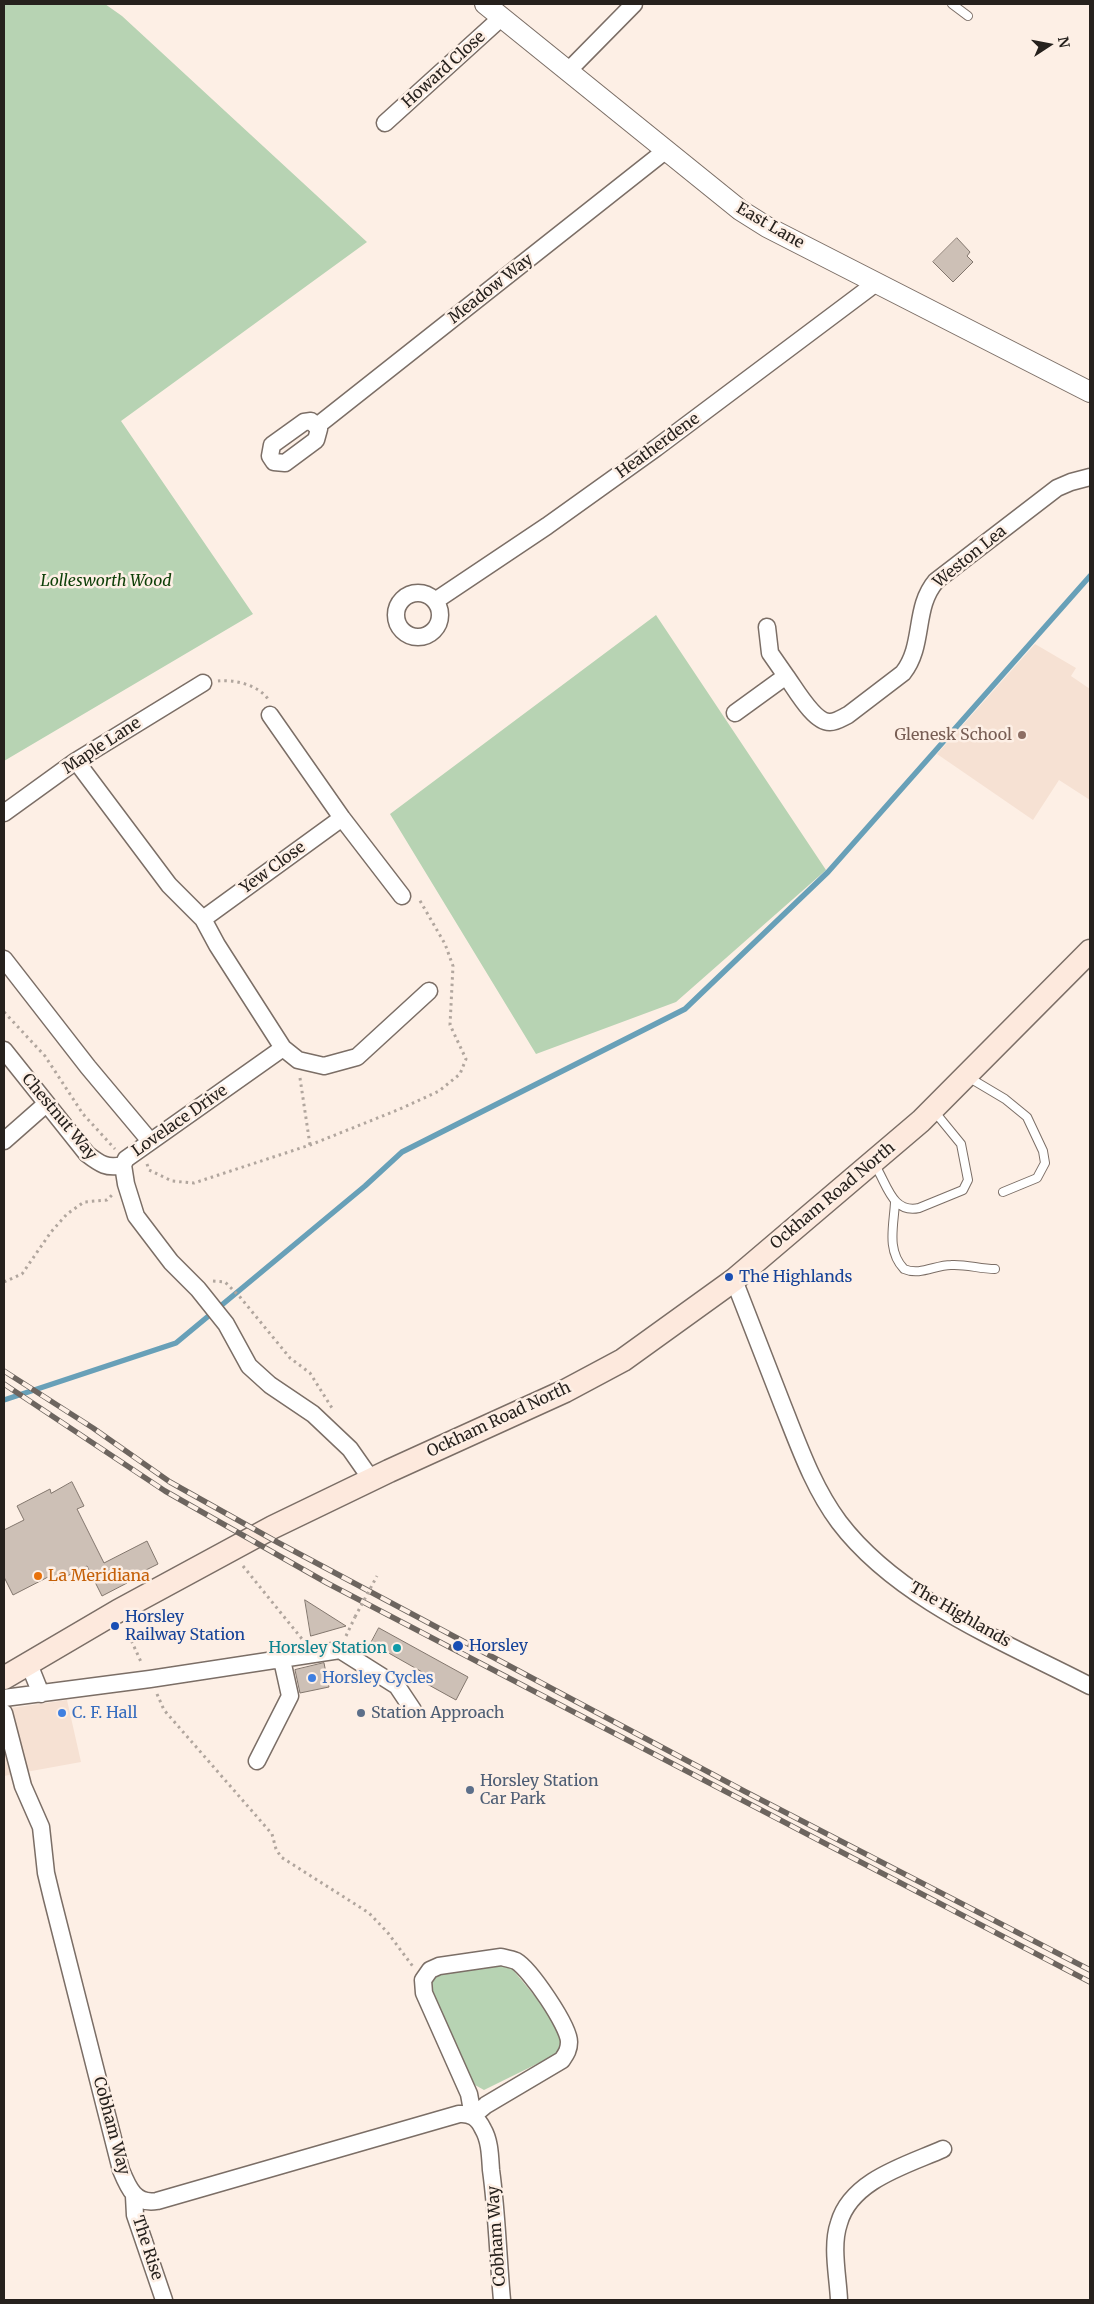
<!DOCTYPE html>
<style>
body{margin:0}
#map{position:relative;width:1094px;height:2304px;overflow:hidden;background:#fdefe5;font-family:Merriweather,serif}
canvas{display:block}
.frame{position:absolute;inset:0;border:5px solid #26211d;pointer-events:none}
.north{position:absolute;left:1024px;top:20px;width:50px;height:50px;-webkit-text-stroke:4px #fdefe5;paint-order:stroke;rotate:79deg;font-size:14px;font-weight:700;line-height:20px;text-align:center;color:#26211d}
.north::after{content:'';display:block;margin:auto;width:18px;height:22px;background:#26211d;clip-path:polygon(50% 0,100% 100%,50% 72%,0 100%)}
</style>
<div id="map">
<canvas width="1094" height="2304"></canvas>
<div class="frame"></div>
<div class="north">N</div>
</div>
<script>
const g = document.querySelector('canvas').getContext('2d');
g.lineJoin = 'round';
function fill(path, color) {
  g.fillStyle = color;
  g.fill(path, 'evenodd');
}
function stroke(path, color, width, dash) {
  g.strokeStyle = color;
  g.lineWidth = width;
  g.lineCap = dash ? 'butt' : 'round';
  g.setLineDash(dash || []);
  g.stroke(path);
}
function drawText(font, color, halo, rows, align = 'center') {
  g.font = font + ' Merriweather,serif';
  g.lineWidth = 5;
  g.setLineDash([]);
  g.textBaseline = 'middle';
  g.strokeStyle = halo;
  g.fillStyle = color;
  for (const [text, x, y, turn = 0] of rows) {
    g.save();
    g.translate(x, y);
    g.rotate((+turn || 0) * Math.PI / 180);
    g.textAlign = isNaN(turn) ? turn : align;
    if (halo) g.strokeText(text, 0, 0);
    g.fillText(text, 0, 0);
    g.restore();
  }
}
fill(new Path2D(`
 M1035,644l41,24 -5,8 19,13v111l-31,-20 -26,40 -96,-66z
 M67,1700l14,62 -77,14v-67z`), '#f6e1d3');
fill(new Path2D(`
 M4,4h101l17,12 245,226 -246,179 132,193 -249,147z
 M656,615l170,255 -150,132 -140,52 -146,-240z
 M467,1964l42,1 53,64 -3,24 -75,37 -9,-5 -42,-81 -5,-17 10,-15z`), '#b7d3b3');
stroke(new Path2D(`
 M4,1400l172,-57 189,-157 37,-34 283,-143 143,-137 262,-296`), '#68a0b8', 5.5);
const building = new Path2D(`
 M957,238l13,14 -3,4 6,6 -20,20 -20,-20z
 M72,1482l12,24 -7,3 27,54 43,-22 11,23 -32,16 1,3 -25,13 -15,-30 -34,17 -3,-7 -37,19 -9,-18v-47l20,-10 -7,-14 33,-17 1,4z
 M305,1600l41,26 -35,10z
 M379,1628l89,49 -12,23 -29,-16 4,-7 -60,-34z
 M324,1663l5,24 -29,6 -5,-23z`);
fill(building, '#cdc0b6');
stroke(building, '#82766d', 1);
const service = new Path2D(`
 M952,4l16,12
 M968,1077l37,22 22,18 16,34 2,12 -8,15 -34,14
 M874,1164c13,18 17,50 45,44l44,-18 5,-10 -7,-36 -27,-33
 M895,1202c-1,23 -9,48 9,67 16,7 31,-4 47,-4 15,-1 29,4 44,4`);
const minor = new Path2D(`
 M568,71l66,-67
 M385,123l117,-106
 M311,421l8,8 -3,11 -31,23 -11,-1 -4,-6 2,-11 32,-23z
 M317,426l348,-275
 M396 615a22 22 0 1 1 44 0a22 22 0 1 1-44 0Z
 M435,601l112,-75 109,-78 220,-165
 M767,627l3,26 16,23
 M735,713l51,-37c9,12 28,47 44,46 6,0 12,-4 18,-7l55,-42c22,-28 10,-65 33,-92l121,-93 14,-6 19,-5
 M270,715l72,103 60,78
 M76,761l93,124 34,34 14,26 66,103 -157,111 -3,6 3,19 10,32 35,46 27,27 28,35 23,42 21,19 43,29 37,35 21,30
 M4,813l72,-52 127,-78
 M203,919l139,-101
 M4,959l84,108 62,74
 M283,1048l15,12 26,6 33,-9 72,-66
 M4,1050l83,104c13,10 20,15 36,11
 M4,1141l42,-37
 M734,1280c16,42 33,84 49,126 16,40 30,81 56,116 59,78 166,120 251,164
 M29,1664l12,30
 M4,1698l146,-19 190,-29 57,36 16,24
 M4,1713l19,73 18,41 5,46 6,25 69,272c7,17 14,35 36,31l302,-87c12,-1 19,4 24,15 7,12 7,27 8,41 6,43 7,87 11,130
 M257,1761l33,-65 -8,-36
 M501,1957c4,1 10,2 15,4 14,8 53,65 53,81 0,8 -3,12 -7,18l-76,45 -13,11 -4,-22 -45,-101 -1,-13 7,-10 9,-4z
 M134,2196l1,19 29,85
 M839,2300c-1,-24 -8,-54 0,-77 12,-43 68,-58 104,-74`);
const tertiary = new Path2D(`
 M485,4l255,206 27,17 323,165`);
const secondary = new Path2D(`
 M4,1678l114,-67 155,-84 116,-56 176,-80 58,-31 111,-80 187,-159 169,-170`);
stroke(service, '#7b6e66', 10);
stroke(minor, '#7b6e66', 19);
stroke(tertiary, '#7b6e66', 22);
stroke(secondary, '#7b6e66', 25);
stroke(new Path2D(`
 M218,681c16,-2 40,4 50,18
 M4,1012l41,44 38,58 32,35
 M300,1078l10,67
 M147,1164l2,6 23,11 22,2 116,-38 90,-36 39,-18 21,-17 6,-15 -16,-34 3,-59 -8,-22 -26,-45
 M213,1281l12,1 15,15 50,61 20,15 22,35
 M4,1282l18,-8 29,-42 16,-18 17,-12 23,-2 6,-6
 M243,1566l59,73
 M126,1629l16,35
 M346,1636l9,-19
 M157,1694l7,16 108,124 4,15 5,8 88,56 19,20 26,35`), '#b1a69e', 3, [2.5, 4]);
stroke(service, '#fff', 8);
stroke(minor, '#fff', 16);
stroke(tertiary, '#fff', 20);
stroke(secondary, '#fde9dd', 22);
const rail = new Path2D(`
 M4,1371l89,57 77,54 107,60 467,249 346,179
 M4,1384l161,107 162,92 763,399`);
stroke(rail, '#6d655f', 5.5);
stroke(rail, '#fdefe5', 4, [11]);
stroke(new Path2D(`
 M355,1617l22,-41`), '#b1a69e', 3, [2.5, 4]);
for (const [x, y, r, color] of [
 [1022,735,5,"#8d6e63"],
 [729,1277,5,"#1a4fb4"],
 [38,1576,5,"#e8710a"],
 [115,1626,5,"#1a4fb4"],
 [458,1646,6,"#1a4fb4"],
 [397,1648,5,"#0f9aa8"],
 [312,1678,5,"#3f7fe0"],
 [62,1713,5,"#3f7fe0"],
 [361,1713,5,"#5c6f8a"],
 [470,1790,5,"#5c6f8a"]
]) {
  const dot = new Path2D();
  dot.arc(x, y, r, 0, 2 * Math.PI);
  g.fillStyle = color;
  g.fill(dot);
  stroke(dot, '#fdefe5', 2);
}
drawText('16px', '#26211d', '#fdefe5', [
 ["Howard Close",444,70,-42],
 ["East Lane",770,226,30],
 ["Meadow Way",491,289,-38],
 ["Heatherdene",658,446,-36],
 ["Weston Lea",970,557,-39],
 ["Maple Lane",102,746,-33],
 ["Yew Close",273,868,-36],
 ["Chestnut Way",59,1117,50],
 ["Lovelace Drive",180,1121,-35],
 ["Ockham Road North",833,1196,-40],
 ["Ockham Road North",499,1420,-25],
 ["The Highlands",960,1615,30],
 ["Cobham Way",111,2126,75],
 ["Cobham Way",497,2236,-94],
 ["The Rise",147,2248,72]
]);
drawText('italic 16px', '#0d3f07', '#fdefe5', [
 ["Lollesworth Wood",106,581]
]);
drawText('16px', '#785e54', '#fdefe5', [
 ["Glenesk School",1012,735]
], 'right');
drawText('16px', '#164399', '#fdefe5', [
 ["The Highlands",739,1277],
 ["Horsley",125,1617],
 ["Railway Station",125,1635],
 ["Horsley",469,1646]
], 'left');
drawText('16px', '#c56008', '#fdefe5', [
 ["La Meridiana",48,1576]
], 'left');
drawText('16px', '#0d838f', '#fdefe5', [
 ["Horsley Station",387,1648]
], 'right');
drawText('16px', '#366cbe', '#fdefe5', [
 ["Horsley Cycles",322,1678],
 ["C. F. Hall",72,1713]
], 'left');
drawText('16px', '#4e5e75', '#fdefe5', [
 ["Station Approach",371,1713],
 ["Horsley Station",480,1781],
 ["Car Park",480,1799]
], 'left');
</script>
